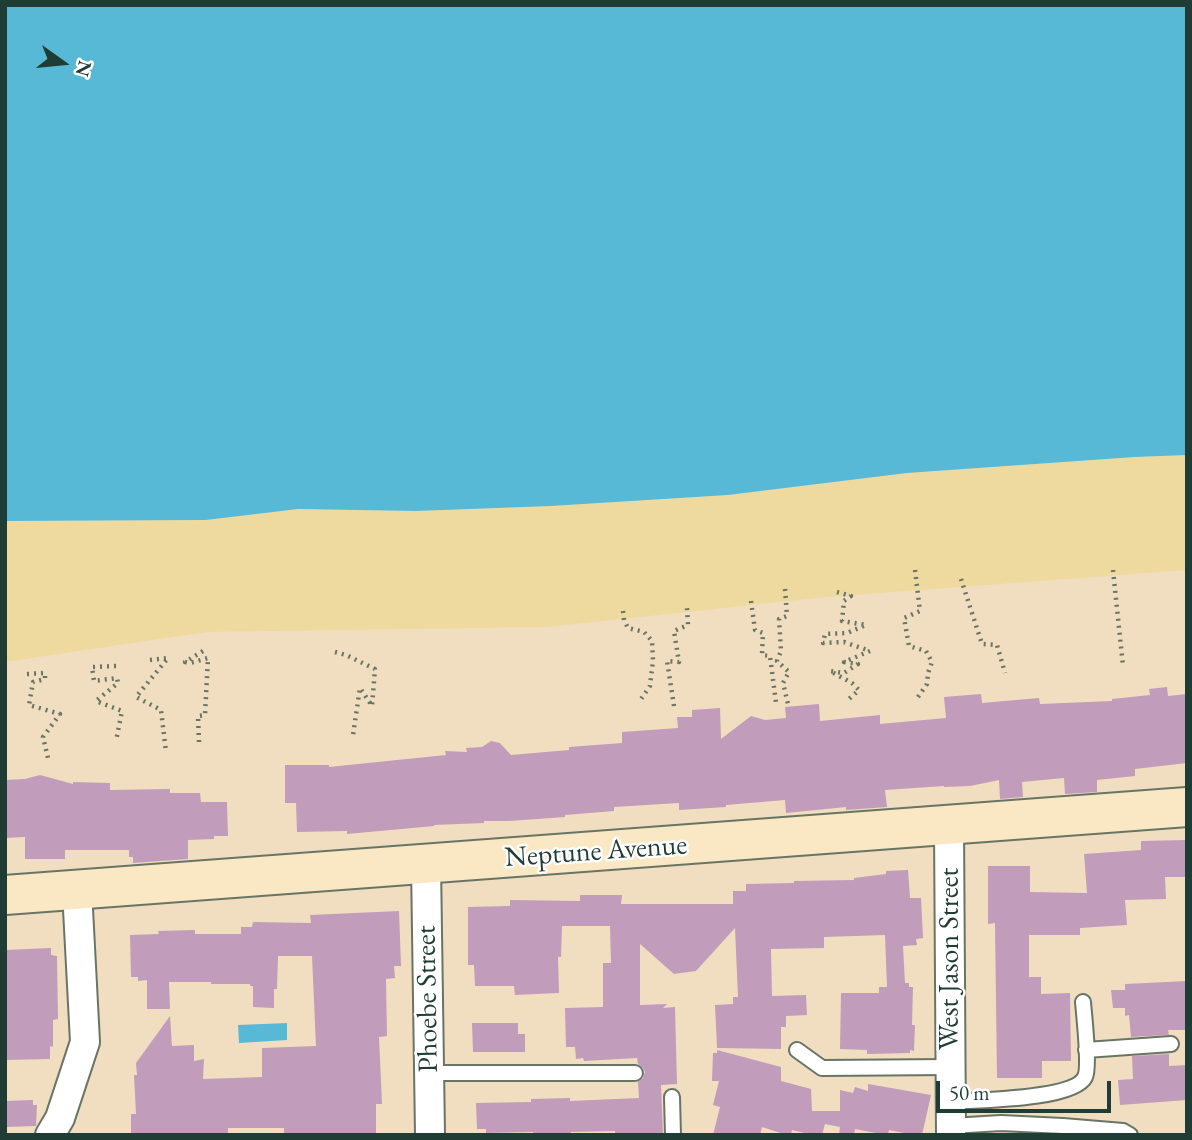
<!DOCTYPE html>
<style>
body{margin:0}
#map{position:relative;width:1192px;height:1140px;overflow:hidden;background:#f1dec0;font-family:"EB Garamond",serif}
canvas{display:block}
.frame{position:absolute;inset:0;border:7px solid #1f3d34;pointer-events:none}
.north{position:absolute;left:28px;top:28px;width:70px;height:70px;-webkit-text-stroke:5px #fff;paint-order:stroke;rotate:105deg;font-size:19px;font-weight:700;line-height:28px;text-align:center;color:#1f3d34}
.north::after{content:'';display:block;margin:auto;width:24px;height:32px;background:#1f3d34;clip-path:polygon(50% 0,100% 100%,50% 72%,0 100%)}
.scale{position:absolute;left:936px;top:1081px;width:175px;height:32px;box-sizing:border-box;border:4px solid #1f3d34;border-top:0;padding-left:9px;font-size:21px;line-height:24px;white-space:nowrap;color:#1f3d34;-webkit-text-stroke:5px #fff;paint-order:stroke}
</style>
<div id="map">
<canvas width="1192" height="1140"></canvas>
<div class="frame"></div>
<div class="north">N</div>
<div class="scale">50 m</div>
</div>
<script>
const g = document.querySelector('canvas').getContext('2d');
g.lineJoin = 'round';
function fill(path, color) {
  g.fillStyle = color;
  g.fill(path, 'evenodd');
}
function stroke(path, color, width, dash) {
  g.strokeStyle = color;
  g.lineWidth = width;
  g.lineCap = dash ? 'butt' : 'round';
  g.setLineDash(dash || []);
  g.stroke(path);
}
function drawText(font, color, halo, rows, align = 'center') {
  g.font = font + ' "EB Garamond",serif';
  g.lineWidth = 5;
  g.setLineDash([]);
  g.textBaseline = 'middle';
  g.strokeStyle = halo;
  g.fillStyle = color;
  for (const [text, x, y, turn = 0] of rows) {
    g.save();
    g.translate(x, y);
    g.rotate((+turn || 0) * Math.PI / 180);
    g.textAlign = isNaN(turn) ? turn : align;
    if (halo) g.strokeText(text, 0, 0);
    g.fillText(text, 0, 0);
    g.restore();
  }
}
fill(new Path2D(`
 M1187,455v115l-360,27 -280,30 -340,5 -202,30v-141l201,-1 92,-11 118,2 135,-5 177,-11 179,-22 228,-16z`), '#eeda9e');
fill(new Path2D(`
 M5,5h1182v450l-52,2 -228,16 -179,22 -177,11 -135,5 -118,-2 -92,11 -201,1z
 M287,1023v17l-48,3 -1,-18z`), '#57b9d6');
fill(new Path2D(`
 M1167,687l1,9 19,-2v69l-52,6v7l-38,4v12l-32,2 -1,-16 -42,4 1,15 -23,2 -1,-19 -29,6 -26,1v-1l-59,4 2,17 -41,3v-3l-60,6 -1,-13 -59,5v2l-47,3v-7l-65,4v4l-49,4v2l-56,4h-25v2l-50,2v1l-87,8v-3l-50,1 -1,-29h-11v-38h44v2l117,-12 -1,-4 22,1 -1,-4 16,-1 9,-6 9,2 11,12 58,-5v-3l53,-4v-11l56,-4 -1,-11h15v-7l28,-2 1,31 30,-23 14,4 21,-2 -1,-11 34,-3 1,17 60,-6v9l66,-6 -2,-21 37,-3 1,9 57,-5 1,6 72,-3v-2l38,-4 -1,-6z
 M40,775l33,9v-2l37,1v7l60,-1v4h30l1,9h26l1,34h-14v3l-26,1v19l-55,4v-6h-4v-7h-64v9h-40v-22l-20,1v-58l20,-1z
 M1187,840v37h-22l1,22 -41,1 2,25 -47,3v7h-51v42h12v17l29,-1 1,68h-29v17h-45l-2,-155 -7,1v-58h42v26l57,1 -3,-39 57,-4v-9z
 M908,870l2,28h11l2,40 -7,1 1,6 -14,1 2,37h4v4h4l-1,38h3l-1,26 -4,-1v3l-43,1v-4l-27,-1 1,-56h38v-6h8l-2,-52 -61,2v11l-53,1 1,47 34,-1 1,20 -21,1v11h-5v22l-64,-1 -2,-43 18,-1v-7h5l-3,-69 -39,43 -22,3 -34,-30v61l27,-1 -4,4 12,-1 2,77 -16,1 2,50h-48v-4l-44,1v3h-38v-3l-47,1v-4h-9l-1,-26 55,-1v-3l39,-1v3l69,-3 -1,-16 5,-4 2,-6 -2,-4 -5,-4 -1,-6 -53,3 -1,-3 -7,1 -1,-12h-9l-1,-39 38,-1v-44h8l-1,-37h-48l-1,31h-3l1,36 -44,2 -1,-9h-39l-1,-21h-6v-58l42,-1v-6l70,1v-6h42l-1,9h112v-13h13v-7l48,-1v-2l60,-1v-2l32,-4v-3z
 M399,911l2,55h-7l1,12 -9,1 1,57 -8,1 3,67h-6v31h-92v-7h-56v7h-97v-21h5l-2,-39h3l-1,-12 34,-47 2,30 22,-1v16l10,-2 -1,20 59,-2v-29l54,-2 -4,-90h-34l-1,33h-3v19l-21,-1v-21h-3v-2h-39v-2h-42l1,27h-23v-29l-9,1v-4h-7l-1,-42 29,-1 -1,-3 37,-1v4h46v-7h11l1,-5 58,1 -1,-8z
 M51,948v7l6,1 1,63 -5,1v27l-3,-1v13l-45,1v-110z
 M1187,981v49h-19l1,5 -38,2 -2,-22 -4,1v-8h-12l-2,-18h14v-6z
 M472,1023h46v11h7v18h-52z
 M717,1050l64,17v14l30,8 1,22h28v-21l13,3 2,-6 13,4v-7l63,11 -9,40h-8l-25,-5 -1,5h-2l-31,-6 -1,6h-15l1,-8 -15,-3 -3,11h-9l-21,-5 -1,5h-4l-25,-8 -2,8h-47l7,-28 -7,-2 6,-24h-7l1,-28h4z
 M1169,1054v12l18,-1v35l-67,5 -2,-25 15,-1 -1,-23z
 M33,1100v5h4l-1,21 -31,1v-26z`), '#c19cbb');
const lane = new Path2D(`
 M797,1050l25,18 128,-1
 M1086,1050l85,-6
 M429,1073h206
 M672,1097l1,38
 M951,1102c25,-2 123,-2 134,-25 5,-10 -1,-62 -2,-75
 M951,1126l50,-3 62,3 60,5 7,4`);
const street = new Path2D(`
 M949,826l2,309
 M426,864l4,271
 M50,1135l10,-17 25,-76 -8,-152`);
const secondary = new Path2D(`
 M5,895l1182,-88`);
stroke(lane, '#687565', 18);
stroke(street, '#687565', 32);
stroke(secondary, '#687565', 42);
stroke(new Path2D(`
 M915,570l5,41 -16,7 5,28 17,5 6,11 -4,11 -1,11 -9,13
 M1113,570l10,96
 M961,579l21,65 15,1 8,28
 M785,589l2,27 -8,3 2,32 -4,10 12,11 -6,11 5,21
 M837,592l14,4 -7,5 -2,20 24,4 -19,8 -22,1 -2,9 21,-1 26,9 -26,11 14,2 -14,9 -14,-2 22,12 7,7 -10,9
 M751,601l4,29 8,3 -1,22 8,1 6,47
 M623,611l1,9 4,8 16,4 8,9 1,20 -3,25 -11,16
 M335,652l11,3 29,14 -3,37 -12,-18 -7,47
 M150,660l18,-2 -32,39 25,13 5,42
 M116,666l-24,1 2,14 23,-3 1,5 -22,18 26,10 -6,30
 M27,674l18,-1v6l-12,3 -4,23 31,9 -17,23 5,21
 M674,706l-7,-45 12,1 -5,-31 14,-6 -1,-17
 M199,742l-1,-26 7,-1 3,-57 -18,5 -5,-1 18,-11`), '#687565', 4.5, [2, 5]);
stroke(lane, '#fff', 14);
stroke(street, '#fff', 28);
stroke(secondary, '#fae7c3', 38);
drawText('28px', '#1f3d34', '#fff', [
 ["Neptune Avenue",596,852,-4],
 ["West Jason Street",950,959,-90],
 ["Phoebe Street",428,999,-91]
]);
</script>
